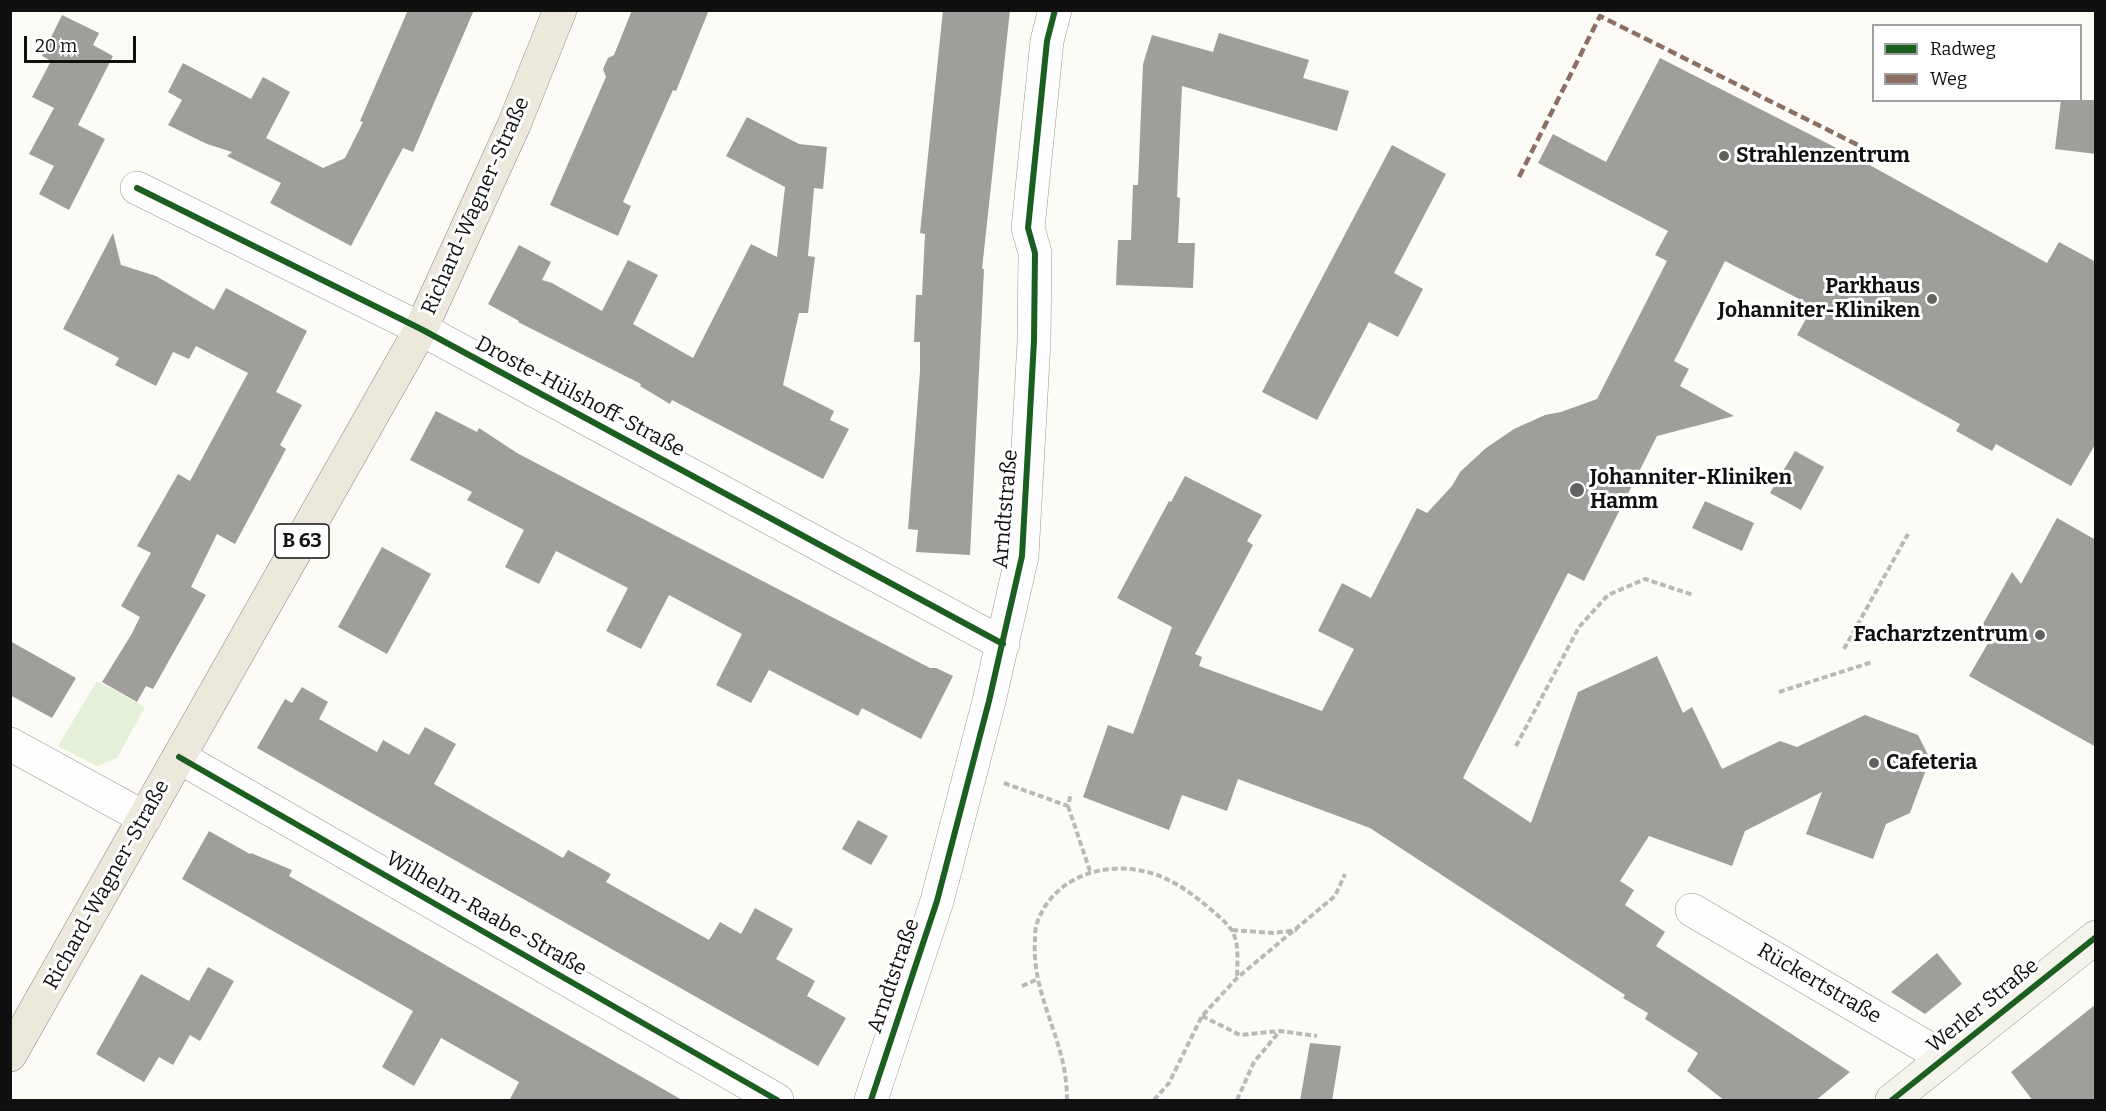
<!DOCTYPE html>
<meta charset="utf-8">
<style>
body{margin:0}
#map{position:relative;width:2106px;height:1111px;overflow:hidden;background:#fcfbf6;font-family:Bitter,serif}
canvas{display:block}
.frame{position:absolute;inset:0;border:12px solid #101010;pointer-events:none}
.legend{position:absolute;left:1872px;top:24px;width:210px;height:78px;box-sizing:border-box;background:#fff;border:2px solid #9f9f9f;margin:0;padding:8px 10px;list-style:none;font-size:18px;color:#101010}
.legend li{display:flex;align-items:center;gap:12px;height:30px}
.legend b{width:30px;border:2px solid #9f9f9f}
.scale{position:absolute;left:24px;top:36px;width:112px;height:27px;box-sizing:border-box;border:3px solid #101010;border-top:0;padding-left:8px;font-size:18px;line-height:21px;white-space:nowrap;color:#101010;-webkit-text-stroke:4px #fff;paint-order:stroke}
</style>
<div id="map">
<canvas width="2106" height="1111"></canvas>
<div class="frame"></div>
<ul class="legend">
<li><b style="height:8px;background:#1b5e20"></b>Radweg</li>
<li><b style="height:8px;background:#8d6e63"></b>Weg</li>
</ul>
<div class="scale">20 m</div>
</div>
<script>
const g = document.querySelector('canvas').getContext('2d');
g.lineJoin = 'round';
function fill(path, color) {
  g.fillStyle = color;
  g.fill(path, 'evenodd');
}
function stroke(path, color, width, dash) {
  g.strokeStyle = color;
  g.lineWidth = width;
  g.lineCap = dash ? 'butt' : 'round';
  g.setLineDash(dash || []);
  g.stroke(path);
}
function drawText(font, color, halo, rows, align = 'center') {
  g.font = font + ' Bitter,serif';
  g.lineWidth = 6;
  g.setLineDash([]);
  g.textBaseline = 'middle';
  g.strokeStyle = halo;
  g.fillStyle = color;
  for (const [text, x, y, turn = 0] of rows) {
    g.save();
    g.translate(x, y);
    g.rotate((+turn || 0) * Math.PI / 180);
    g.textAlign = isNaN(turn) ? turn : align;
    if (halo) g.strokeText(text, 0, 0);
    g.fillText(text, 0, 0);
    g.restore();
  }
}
fill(new Path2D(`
 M97,681l48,26 -28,51 -20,8 -39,-20z`), '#e5f0d8');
fill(new Path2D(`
 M408,10h66l-61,142 -10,-4 -52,98 -81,-43 11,-20 -54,-27 5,-4 -25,-8 -39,-19 14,-25 -14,-8 15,-29 68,36 12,-22 27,15 -24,46 57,30 22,-10 18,-36 -3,-1z
 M632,10h77l-33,81 -3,-1 -50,112 8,4 -13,30 -68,-31 56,-128 -3,-8 5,-11 6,-3z
 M943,10h67l-28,259h2l-14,286 -54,-3 2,-22 -10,-1 12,-158v-29h-6l2,-47h6l3,-61 -5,-1z
 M62,15l37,18 -6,12 20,11 -35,69 27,14 -36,71 -30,-16 15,-28 -25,-12 25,-46 -22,-11 19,-36 -9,-5z
 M1219,33l90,27 -6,18 46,13 -12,40 -155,-45 -5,111 3,1 -2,45h17l-2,45 -77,-3 2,-45h13l2,-55h5l5,-121 9,-29 61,17z
 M1660,58l206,105 181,100 12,-21 37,20v181l-25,43 -75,-42 -4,7 -36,-20 4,-7 -163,-89 16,-29 -88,-45 -51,100 15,8 -9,17 54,30 -77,20 -73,145 -16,-8 -105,205 68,45 47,-131 79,-36 26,57 9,-6 30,62 58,-28 17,6 68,-32 53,20 12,24 -20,54 -24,11 -13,35 -67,-25 16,-42 -77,39 -13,35 -83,-30 -29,45 14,9 -9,15 40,27 -9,14 194,126 -35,29h-90l-38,-30 11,-18 -53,-34 3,-6 -25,-15 2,-3 -255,-167 -132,-49 -11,32 -45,-16 -13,35 -86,-33 25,-72 25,9 39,-107 -55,-29 52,-97 2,1 14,-26 77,39 -15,26 6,4 -58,109 7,3 -3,9 123,45 32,-62 -36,-18 24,-48 29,15 46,-90 10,5 25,-27 8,-14 26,-24 28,-19 31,-14 16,-3 36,-13 70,-138 -12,-6 13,-24 -130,-68 15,-29 53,28z
 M2061,100h35v54l-41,-5z
 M747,117l52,27 28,3 -4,42 -9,-1 -6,68 7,1 -7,56h-9l-16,72 51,26 -4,9 19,9 -26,50 -151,-79 -2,4 -30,-18 1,-2 -123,-62 1,-1 -31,-17 31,-59 32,17 -9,18 10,3 50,28 26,-51 30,15 -25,49 60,34 58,-114 26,13 8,-70 -59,-31z
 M1392,145l54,29 -52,99 29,16 -25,48 -29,-15 -52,98 -55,-28z
 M113,233l8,32 35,11 58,34 12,-22 81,43 -31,61 26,13 -22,40 6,4 -51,95 -18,-10 -26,53 15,8 -53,94 -7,-3 -9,16 -35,-20 29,-47 9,-18 -19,-11 30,-53 -14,-7 41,-72 12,7 58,-108 -52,-27 -7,13 -16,-7 -17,34 -41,-21 4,-7 -56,-29z
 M436,411l41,21 2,-4 38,25 107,56 306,159h6l17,8 -32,63 -59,-31 -4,8 -89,-46 -18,33 -35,-18 26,-51 -73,-39 -28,54 -35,-18 22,-43 -72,-37 -17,33 -34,-17 19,-37 -57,-30 5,-8 -62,-32z
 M1795,451l29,16 -23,43 -31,-17z
 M1705,501l49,22 -12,28 -50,-23z
 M2057,518l39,22v207l-127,-71 22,-38 -12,-7 33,-59 9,12z
 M382,547l49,27 -44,80 -49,-27z
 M10,641l66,37 -24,40 -42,-23z
 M302,687l26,15 -9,17 58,33 6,-12 26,15 16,-28 31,17 -22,40 129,74 5,-8 43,24 -5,8 103,58 11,-18 21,12 14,-26 38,21 -17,30 39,22 -8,15 39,22 -28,48 -561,-318 28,-49 7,4z
 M858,820l30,16 -17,29 -29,-16z
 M209,831l41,23 1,-1 41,17 -3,6 395,225h-175l10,-19 -78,-44 -27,48 -32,-19 31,-56 -231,-132z
 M1937,953l25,31 -37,30 -34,-22z
 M208,967l26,14 -34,60 -10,-6 -17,30 -14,-8 -15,25 -48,-28 45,-80 48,27z
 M2096,1004v97h-63l-22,-29z
 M1310,1043l31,3 -9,55h-32z`), '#a09e9b');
const street = new Path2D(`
 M137,188l284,141 582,315
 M10,744l135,74
 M179,757l598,343
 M1692,910l253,148
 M871,1100l66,-199 52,-200 33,-145 12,-215 1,-88 -7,-25 19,-187 8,-31`);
const secondary = new Path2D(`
 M1892,1100l204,-163`);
const primary = new Path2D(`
 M10,1055l411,-726 93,-204 46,-115`);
stroke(street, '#969694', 34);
stroke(secondary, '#8d8c8a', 34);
stroke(primary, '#848381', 34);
stroke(new Path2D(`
 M1844,649l64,-115
 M1779,692l93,-30
 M1516,746l63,-119 29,-32 37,-16 48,16
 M1004,783l64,23 3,-13
 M1068,806l22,65
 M1232,930l41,3 24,-3
 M1022,986l16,-7
 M1202,1016l38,19 40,-4 37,5
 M1067,1100c0,-14 -2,-31 -6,-45 -10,-38 -29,-74 -26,-114 0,-6 0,-13 2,-18 17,-48 71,-64 117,-49 21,7 37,19 54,33 8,7 17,14 23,22 9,14 6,34 6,49
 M1154,1100l15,-17 33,-67 35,-38 98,-82 10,-22
 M1237,1100l17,-38 26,-31`), '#b9b9b8', 4, [6, 3]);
stroke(street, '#fffefe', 33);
stroke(secondary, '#f5f4ec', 33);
stroke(primary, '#ece8dc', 33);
stroke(new Path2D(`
 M1519,177l81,-161 262,131`), '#8d6e63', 4.5, [9, 4.5]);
stroke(new Path2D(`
 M137,188l284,141 582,315
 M179,757l598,343
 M871,1100l66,-199 52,-200 33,-145 12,-215 1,-88 -7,-25 19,-187 8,-31
 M1892,1100l204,-163`), '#1b5e20', 6);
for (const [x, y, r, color] of [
 [1724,156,6,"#636260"],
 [1932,299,6,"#636260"],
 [1577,490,8,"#636260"],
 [2040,635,6,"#636260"],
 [1874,763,6,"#636260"]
]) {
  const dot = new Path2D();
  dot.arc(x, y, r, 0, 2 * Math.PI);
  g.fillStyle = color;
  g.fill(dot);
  stroke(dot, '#fff', 2);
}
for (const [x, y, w] of [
 [302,541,54]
]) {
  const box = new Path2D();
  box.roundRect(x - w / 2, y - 17, w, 34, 4.5);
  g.fillStyle = '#fff';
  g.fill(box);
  stroke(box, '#101010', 1.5);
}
drawText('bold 20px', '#101010', null, [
 ["B 63",302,541]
]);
drawText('bold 21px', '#101010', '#fff', [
 ["Strahlenzentrum",1736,156],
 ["Parkhaus",1920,287,"right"],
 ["Johanniter-Kliniken",1920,311,"right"],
 ["Johanniter-Kliniken",1590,478],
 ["Hamm",1590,502],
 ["Facharztzentrum",2028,635,"right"],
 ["Cafeteria",1886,763]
], 'left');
drawText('21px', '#101010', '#fff', [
 ["Richard-Wagner-Straße",476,206,-66],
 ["Droste-Hülshoff-Straße",580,397,28],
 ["Arndtstraße",1006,509,-85],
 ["Richard-Wagner-Straße",107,885,-61],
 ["Wilhelm-Raabe-Straße",486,914,30],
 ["Arndtstraße",894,976,-71],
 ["Rückertstraße",1819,984,30],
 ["Werler Straße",1983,1006,-39]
]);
</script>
